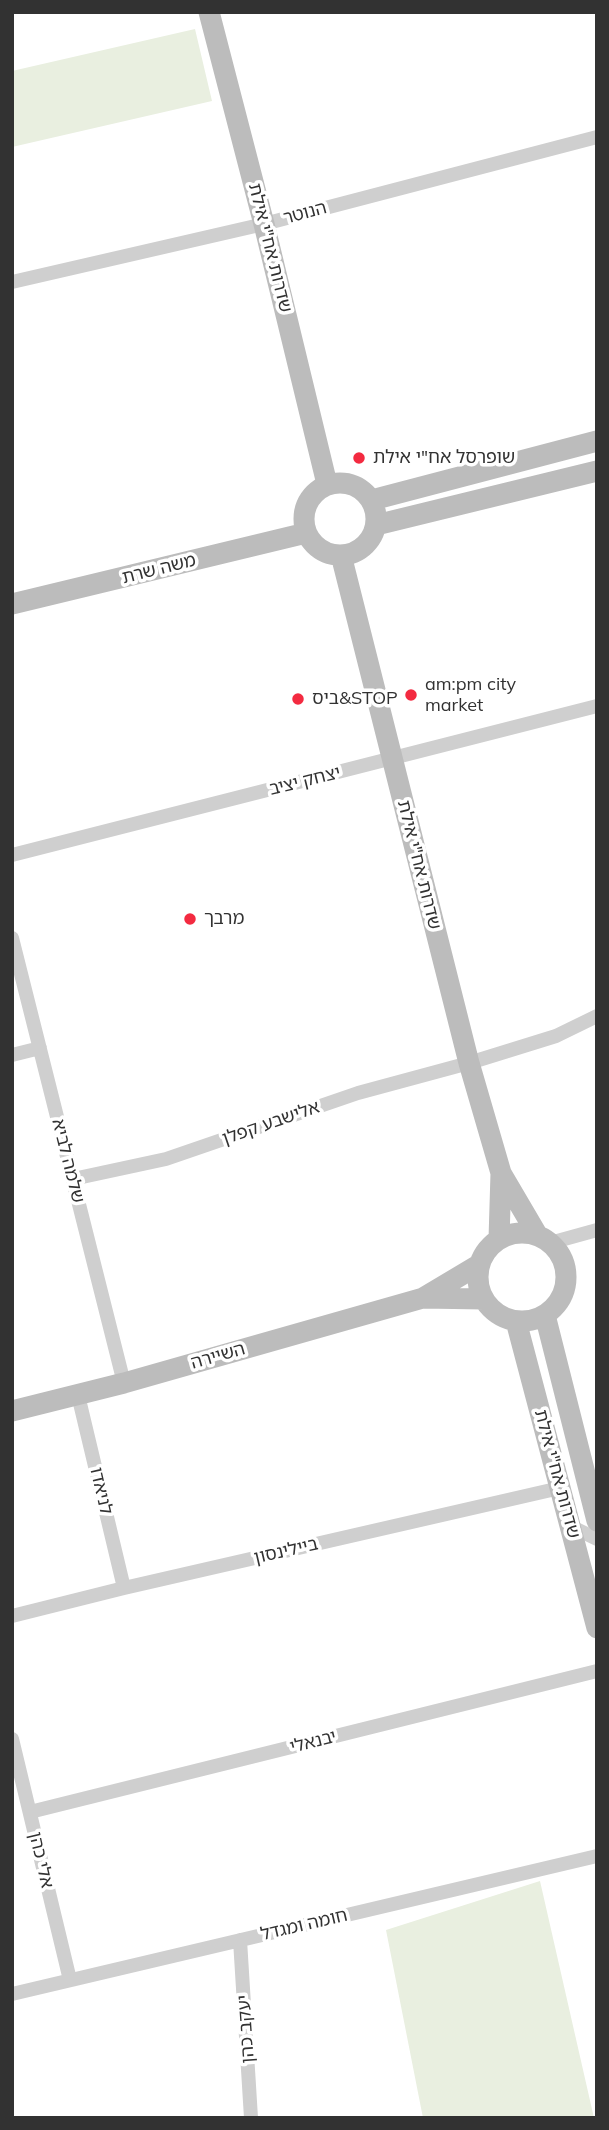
<!DOCTYPE html>
<meta charset="utf-8">
<style>
body{margin:0}
#map{position:relative;width:609px;height:2130px;overflow:hidden;background:#fff;font-family:Mulish,sans-serif}
canvas{display:block}
.frame{position:absolute;inset:0;border:14px solid #323232;pointer-events:none}
</style>
<div id="map">
<canvas width="609" height="2130"></canvas>
<div class="frame"></div>
</div>
<script>
const g = document.querySelector('canvas').getContext('2d');
g.lineJoin = 'round';
function fill(path, color) {
  g.fillStyle = color;
  g.fill(path, 'evenodd');
}
function stroke(path, color, width, dash) {
  g.strokeStyle = color;
  g.lineWidth = width;
  g.lineCap = dash ? 'butt' : 'round';
  g.setLineDash(dash || []);
  g.stroke(path);
}
function drawText(font, color, halo, rows, align = 'center') {
  g.font = font + ' Mulish,"Noto Sans Hebrew",sans-serif';
  g.lineWidth = 7;
  g.setLineDash([]);
  g.textBaseline = 'middle';
  g.strokeStyle = halo;
  g.fillStyle = color;
  for (const [text, x, y, turn = 0] of rows) {
    g.save();
    g.translate(x, y);
    g.rotate((+turn || 0) * Math.PI / 180);
    g.textAlign = isNaN(turn) ? turn : align;
    if (halo) g.strokeText(text, 0, 0);
    g.fillText(text, 0, 0);
    g.restore();
  }
}
fill(new Path2D(`
 M195,29l17,72 -200,46v-76z
 M540,1881l54,237h-171l-37,-188z`), '#e9efe0');
stroke(new Path2D(`
 M12,282l252,-58 333,-87
 M12,855l585,-149
 M12,938l112,445
 M12,1055l28,-7
 M73,1179l93,-20 192,-66 111,-30 87,-27 41,-20
 M550,1243l47,-13
 M78,1395l46,193
 M570,1526l27,13
 M12,1616l112,-28 436,-100
 M12,1739l58,241
 M30,1812l567,-141
 M240,1940l11,178
 M12,1994l585,-138`), '#cfcfcf', 14);
stroke(new Path2D(`
 M209,12l55,212 63,260
 M304 519a36 36 0 1 1 72 0a36 36 0 1 1-72 0Z
 M372,500l225,-59
 M376,525l221,-54
 M341,555l128,508 32,110 37,63
 M12,604l294,-71
 M478 1277a44 44 0 1 1 88 0a44 44 0 1 1-88 0Z
 M499,1239l2,-66
 M423,1298l61,1
 M545,1315l52,206
 M516,1321l81,307
 M12,1411l112,-28 299,-85 57,-34`), '#bcbcbc', 21);
for (const [x, y, r, color] of [
 [359,458,7,"#f32a40"],
 [411,695,7,"#f32a40"],
 [298,699,7,"#f32a40"],
 [190,919,7,"#f32a40"]
]) {
  const dot = new Path2D();
  dot.arc(x, y, r, 0, 2 * Math.PI);
  g.fillStyle = color;
  g.fill(dot);
  stroke(dot, '#fff', 2.5);
}
drawText('18px', '#323232', '#fff', [
 ["הנוטר",305,213,-15],
 ["שדרות אח\"י אילת",270,248,76],
 ["משה שרת",159,569,-14],
 ["יצחק יציב",305,781,-14],
 ["שדרות אח\"י אילת",419,865,76],
 ["אלישבע קפלן",271,1123,-19],
 ["שלמה לביא",68,1161,76],
 ["השיירה",218,1356,-16],
 ["שדרות אח\"י אילת",557,1474,75],
 ["לניאדו",101,1491,77],
 ["ביילינסון",286,1551,-13],
 ["יבנאלי",313,1742,-14],
 ["אלי כהן",41,1860,77],
 ["חומה ומגדל",304,1925,-13],
 ["יעקב כהן",246,2029,-94]
]);
drawText('18px', '#323232', '#fff', [
 ["שופרסל אח\"י אילת",373,458],
 ["am:pm city",425,685],
 ["market",425,706],
 ["ביס&STOP",312,699],
 ["מרבך",204,919]
], 'left');
</script>
